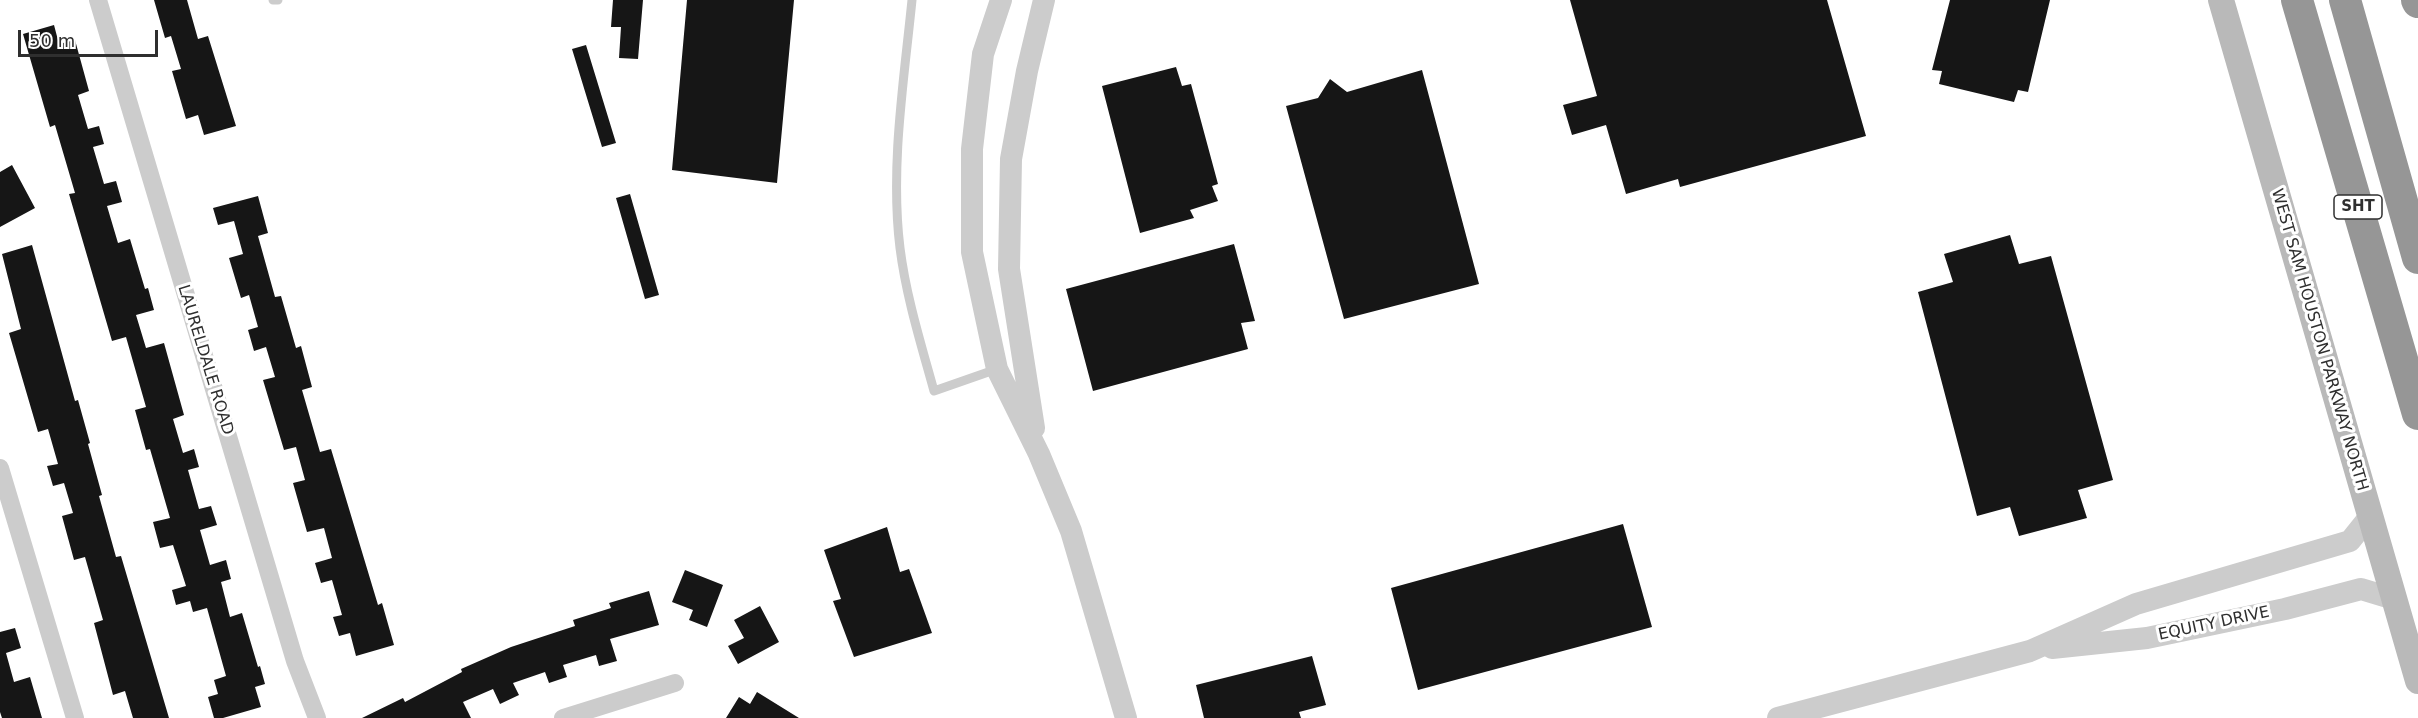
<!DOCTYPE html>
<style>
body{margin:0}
#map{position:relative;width:2418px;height:718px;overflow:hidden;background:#fff;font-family:"DejaVu Sans",sans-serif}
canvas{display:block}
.scale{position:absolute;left:18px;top:30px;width:140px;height:27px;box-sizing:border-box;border:3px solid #2f2f2f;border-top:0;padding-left:8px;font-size:18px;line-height:21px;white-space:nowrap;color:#2f2f2f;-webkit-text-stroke:4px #fff;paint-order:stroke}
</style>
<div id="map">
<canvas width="2418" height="718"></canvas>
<div class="scale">50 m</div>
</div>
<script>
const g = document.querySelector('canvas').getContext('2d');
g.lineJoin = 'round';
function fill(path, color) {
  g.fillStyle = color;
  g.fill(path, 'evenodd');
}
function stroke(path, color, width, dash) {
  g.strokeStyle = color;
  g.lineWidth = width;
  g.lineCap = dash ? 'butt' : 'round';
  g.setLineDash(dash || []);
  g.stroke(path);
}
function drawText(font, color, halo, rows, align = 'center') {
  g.font = font + ' "DejaVu Sans",sans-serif';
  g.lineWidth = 6;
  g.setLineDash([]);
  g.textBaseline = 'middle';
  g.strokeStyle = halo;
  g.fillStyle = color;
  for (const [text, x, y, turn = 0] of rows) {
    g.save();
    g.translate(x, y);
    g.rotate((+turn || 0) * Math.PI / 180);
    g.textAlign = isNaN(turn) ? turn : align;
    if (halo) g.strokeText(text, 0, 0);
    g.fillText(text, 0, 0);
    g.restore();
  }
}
fill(new Path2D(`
 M154,0h33l11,39 10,-3 28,90 -32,9 -6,-20 -12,4 -14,-48 9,-2 -10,-33 -6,2z
 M613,0h30l-5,59 -19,-1 2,-31h-10z
 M687,0h107l-17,183 -105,-13z
 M1570,0h257l39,136 -186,51 -2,-8 -52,15 -20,-69 -34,10 -9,-30 34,-9z
 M1950,0h100l-22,92 -10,-2 -4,12 -75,-18 3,-13 -10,-1z
 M54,25l5,19 16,-4 14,51 -11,4 10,34 11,-3 5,18 -11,3 11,37 12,-3 6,21 -15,4 11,37 12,-4 15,50 3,-1 6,22 -18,5 10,33 18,-5 20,72 -11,4 10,34 11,-4 5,18 -11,3 11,39 12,-3 6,19 -17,5 10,35 16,-5 5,19 -10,3 9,35 12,-4 16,54 2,-1 5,18 -10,3 6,20 -38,11h-9l-6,-21 10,-3 -4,-14 12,-4 -19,-68 -14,4 -3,-11 -14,4 -4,-15 14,-4 -13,-41 -13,3 -7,-26 17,-4 -20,-69 -4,1 -11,-40 11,-3 -20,-70 -14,4 -43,-147 6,-1 -20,-68 -5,2 -27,-93z
 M586,45l30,98 -14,4 -30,-98z
 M1176,67l6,19 9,-2 27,100 -6,2 6,15 -28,9 4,8 -54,15 -38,-147z
 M1422,70l57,214 -135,35 -58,-213 32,-8 12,-19 17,13z
 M12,165l23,43 -35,19v-55z
 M630,194l29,101 -14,4 -29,-101z
 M258,196l10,37 -10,3 17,61 6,-1 15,52 5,-2 11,41 -10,3 18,62 11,-3 47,156 4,-2 12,42 -38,11 -6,-23 -11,3 -6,-19 9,-2 -10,-35 -11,3 -6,-20 17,-5 -8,-30 -17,4 -14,-49 12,-3 -9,-33 -12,3 -21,-70 12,-3 -9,-30 -12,4 -6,-21 10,-3 -9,-32 -8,3 -12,-40 14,-4 -9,-33 -16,4 -5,-17z
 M2010,235l9,29 32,-8 62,224 -35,10 9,28 -68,18 -9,-29 -33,9 -59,-224 35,-10 -9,-28z
 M1234,244l21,77 -14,2 7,26 -155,42 -27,-102z
 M32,245l43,156 3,-1 12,43 -2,1 14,51 -3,1 17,61 5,-1 48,162h-36l-8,-27 -12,4 -19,-72 9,-3 -18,-63 -11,3 -12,-44 11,-3 -9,-30 -11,3 -6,-20 11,-2 -10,-35 -10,3 -29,-99 12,-4 -19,-75z
 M1623,524l29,103 -234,63 -27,-102z
 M887,527l13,45 9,-3 23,64 -78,24 -21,-56 8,-2 -17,-49z
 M685,570l38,15 -16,42 -18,-7 4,-10 -21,-8z
 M649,591l10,34 -49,14 7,22 -18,5 -3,-11 -33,10 4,12 -18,6 -4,-11 -32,11 6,12 -19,9 -7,-15 -30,13 8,16h-109l41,-20 2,4 57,-30 -1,-3 50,-22 64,-21 -2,-6 38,-12 -2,-5z
 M760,606l19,36 -41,22 -10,-18 16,-8 -10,-18z
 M15,628l6,20 -15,5 8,29 16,-5 12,41h-40l-2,-6v-80z
 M1312,656l14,49 -27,7 2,6h-97l-8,-33z
 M757,692l42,26h-73l13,-21 11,7z`), '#161616');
stroke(new Path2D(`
 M273,0h5
 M912,0c-8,80 -22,167 -12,248 6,48 21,96 34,143l63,-22`), '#ccc', 9);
stroke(new Path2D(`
 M98,0l197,661 22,57
 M0,468l75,250
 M563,718l112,-35`), '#ccc', 18);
stroke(new Path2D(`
 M1001,0l-18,54 -11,95v103l25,117 42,85 32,77 55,187
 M1034,428l-25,-159 2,-110 16,-88 17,-71
 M2052,648l95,-10 138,-29 76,-20 33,10
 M1778,718l252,-67 106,-47 214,-63 20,-25`), '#ccc', 22);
stroke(new Path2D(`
 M2221,0l197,681`), '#b9b9b9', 26);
stroke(new Path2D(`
 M2297,0l121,414
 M2345,0l73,258
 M2417,0l1,2`), '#969696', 32);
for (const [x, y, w] of [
 [2358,207,48]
]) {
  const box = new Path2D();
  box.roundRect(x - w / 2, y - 12, w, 24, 4.5);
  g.fillStyle = '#fff';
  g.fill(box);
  stroke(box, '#2f2f2f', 1.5);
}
drawText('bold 15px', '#2f2f2f', null, [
 ["SHT",2358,207]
]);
drawText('16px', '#2f2f2f', '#fff', [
 ["WEST SAM HOUSTON PARKWAY NORTH",2319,340,74],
 ["LAURELDALE ROAD",205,360,73],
 ["EQUITY DRIVE",2214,624,-12]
]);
</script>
